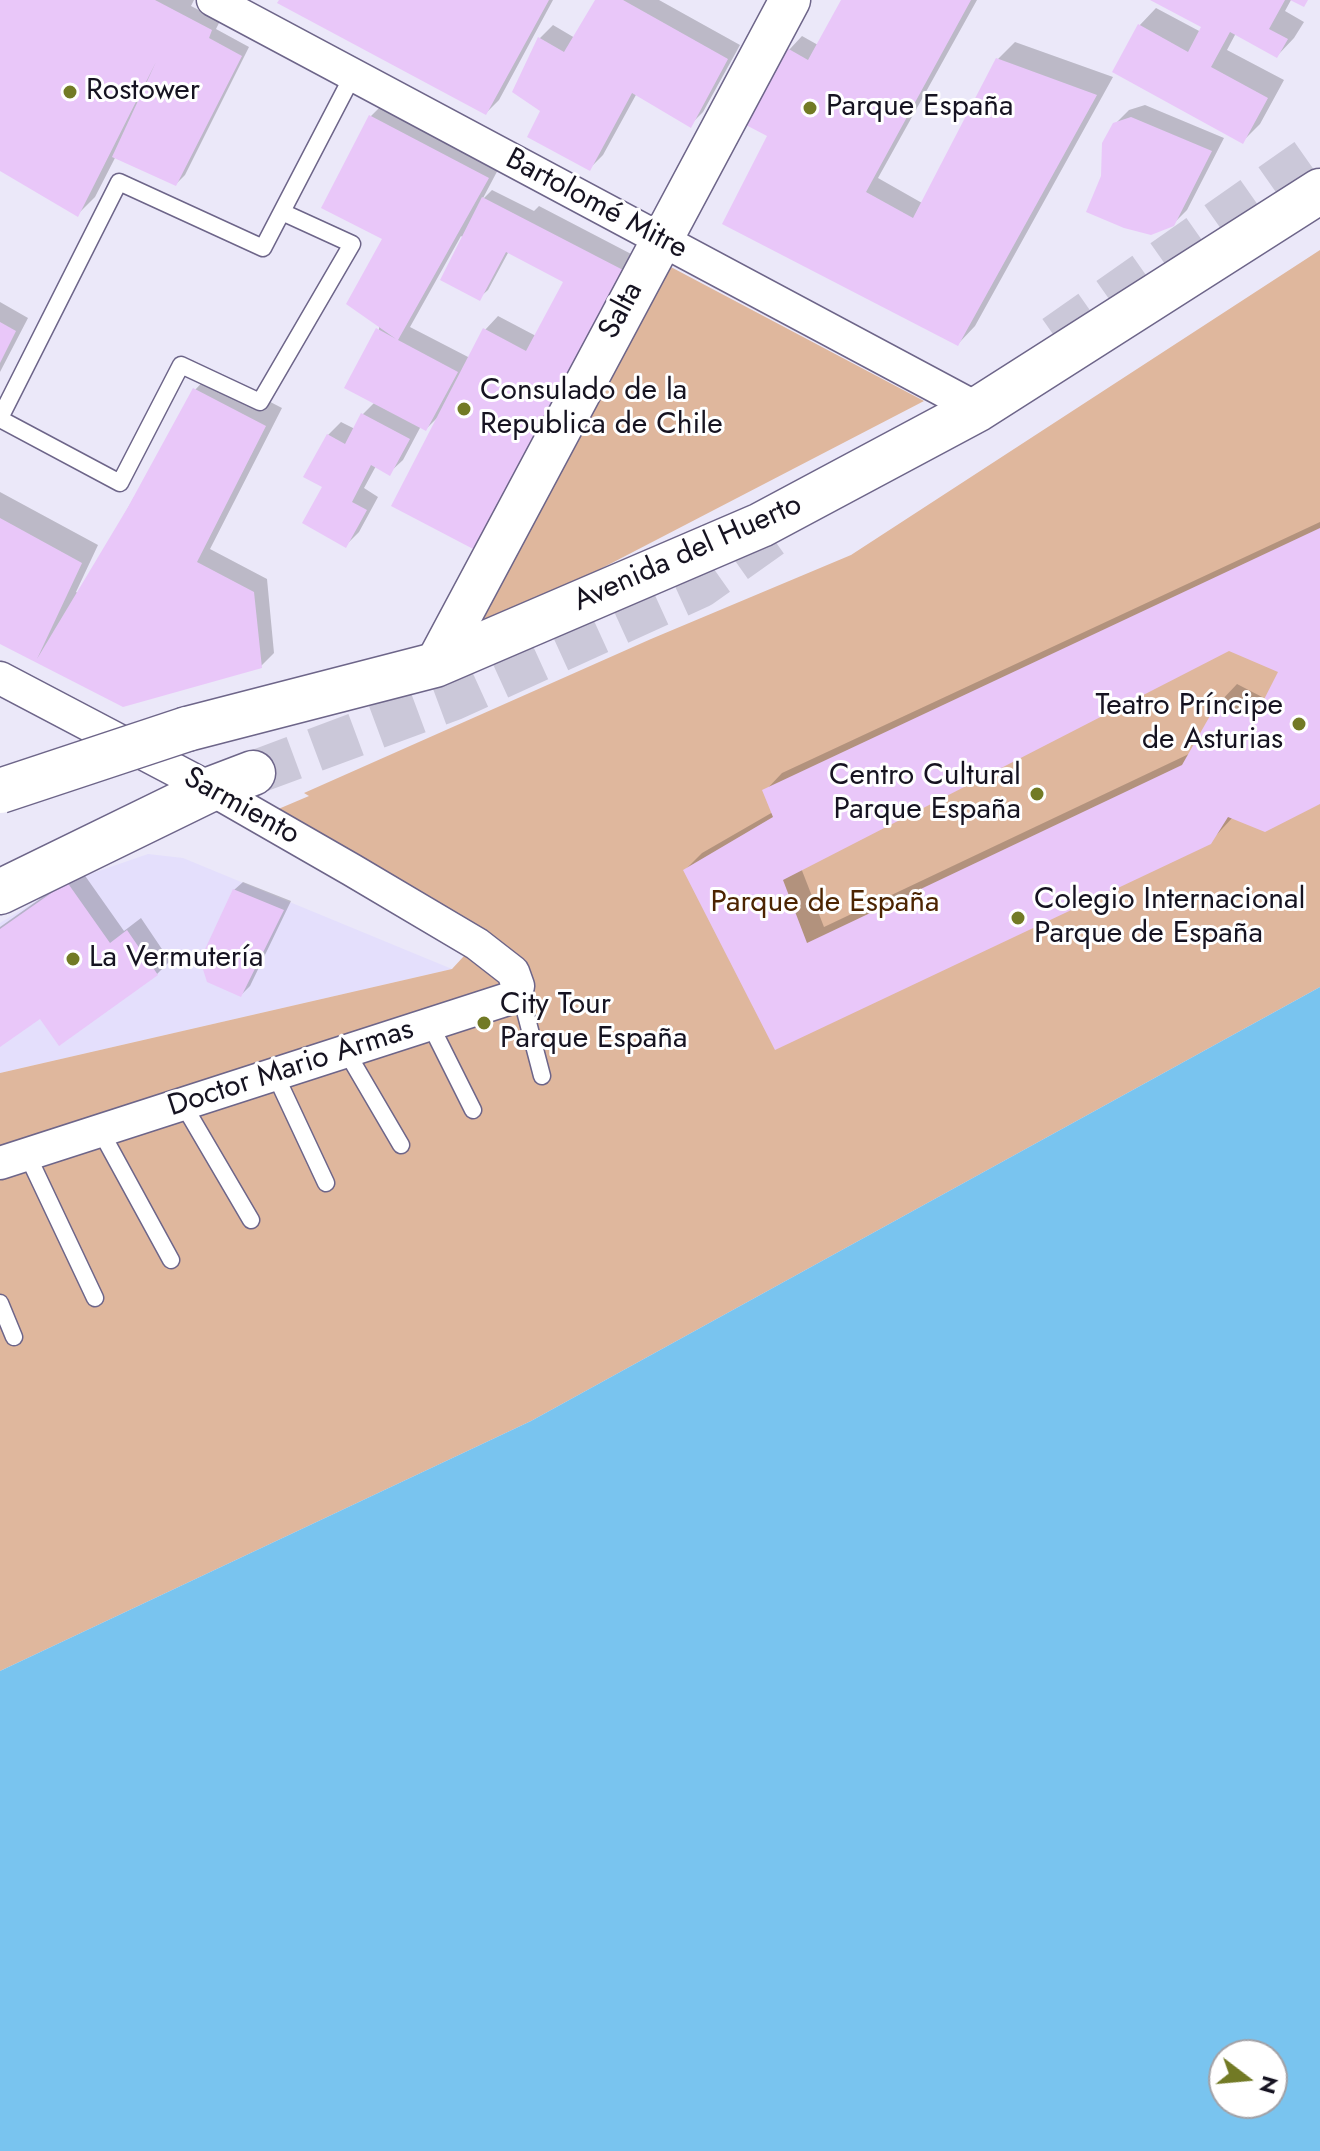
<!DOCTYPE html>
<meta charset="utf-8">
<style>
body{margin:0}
#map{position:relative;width:1320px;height:2151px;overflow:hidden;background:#ebe8f9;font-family:Jost,sans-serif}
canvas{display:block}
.north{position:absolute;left:1208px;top:2039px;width:80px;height:80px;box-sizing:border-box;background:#fff;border:2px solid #a2a1a6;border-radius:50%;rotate:106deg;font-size:22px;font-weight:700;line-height:32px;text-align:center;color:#161321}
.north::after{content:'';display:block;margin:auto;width:28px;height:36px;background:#727a25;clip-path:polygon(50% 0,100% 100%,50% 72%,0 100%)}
</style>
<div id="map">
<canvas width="1320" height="2151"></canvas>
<div class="north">N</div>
</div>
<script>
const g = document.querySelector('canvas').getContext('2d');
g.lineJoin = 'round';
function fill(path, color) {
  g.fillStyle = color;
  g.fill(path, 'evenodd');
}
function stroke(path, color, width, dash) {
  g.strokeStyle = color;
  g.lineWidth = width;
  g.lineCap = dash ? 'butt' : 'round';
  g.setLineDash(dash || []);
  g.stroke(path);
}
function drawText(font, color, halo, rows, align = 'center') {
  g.font = font + ' Jost,sans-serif';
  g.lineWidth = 6;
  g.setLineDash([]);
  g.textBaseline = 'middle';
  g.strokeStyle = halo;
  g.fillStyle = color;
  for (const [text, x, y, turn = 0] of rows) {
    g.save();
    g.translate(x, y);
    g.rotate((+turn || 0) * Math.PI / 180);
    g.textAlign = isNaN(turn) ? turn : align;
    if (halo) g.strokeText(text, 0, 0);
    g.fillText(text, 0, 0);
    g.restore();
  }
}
fill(new Path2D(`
 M148,854l35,4 269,111 -452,104v-150l67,-41z`), '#e4dffc');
fill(new Path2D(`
 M1320,250v737l-789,434 -531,250v-598l452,-104 35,-38h-6l-205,-121 33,-14 -5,-3 347,-154 200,-84z
 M669,266l255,135 -449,233z`), '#dfb79d');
fill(new Path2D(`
 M1320,987v1164h-1320v-480l531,-250zM1224,2055h48v48h-48z`), '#79c4ef');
fill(new Path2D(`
 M0,0h194l-3,6 29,15 -4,8 33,18 -64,128 -9,9 -60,-28 -21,41 -17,17 -77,-45 -1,2z
 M281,0h272l-54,100 -13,13z
 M597,0h62l81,45 -37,67 -13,13 -53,-32 -34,62 -13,13 -47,-57 -3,-73 13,-13 22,13z
 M843,0h134l-99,178 44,25 76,-144 17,-17 98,35 -138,249 -17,18 -188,-209 19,-85 13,-14 16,9z
 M1154,0h137l-6,11 19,11 -10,16 -17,18 -41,-23 -9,17 57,30 -24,44 -17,17 -104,-115 17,-18 45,24 3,-6z
 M384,103l117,61 -19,36 10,-10 42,21 5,-5 96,50 -145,279 -51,-119 -13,13 -5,-3 -18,34 -14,13 -13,-7 -12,22 14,9 -19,35 -13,13 -22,-59 4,-51 13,-13 14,7 8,-15 12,-12 9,-164 -60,-31 47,-91zM461,236l3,2 15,60 9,-8 21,-39 56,30 -29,55 -38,-20 -13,14 -15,28 -60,-31z
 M1145,105l79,33 -37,72 -14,14 -70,-47 12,-53 14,-14z
 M0,302l28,16 -28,54z
 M212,372l70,36 -72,141 57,30 7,74 -13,13 -138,39 -123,-64v-149l98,53 -22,47 3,2 116,-204z
 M1320,522v279l-87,16 -23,25 -434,205 -91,-177 17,-17 71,-41 -8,-21 17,-18zM1229,649l51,22 -14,28 -29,-15 -17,18 -29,51 -367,174 -23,-59z
 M81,870l43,61 17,-13 29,43 -13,13 -117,43 -40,28v-118z
 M243,882l48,19 -41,85 -9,9 -7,-105z`), '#0003');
fill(new Path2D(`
 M0,0h155l57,30 -3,8 33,18 -66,130 -64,-29 44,-95 -78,155 -78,-46z
 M279,0h270l-63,115 -209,-112z
 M595,0h28l105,59 -37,69 -59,-35 -42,78 -63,-34 13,-26 -28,-19 26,-55 26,15z
 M841,0h130l-105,192 47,26 83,-160 101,37 -139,251 -236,-122 45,-88 -21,-11 41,-77 21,12z
 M1150,0h135l-16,29 19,10 -11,19 -47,-26 -19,35 57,31 -25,46 -131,-72 26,-48 50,28 13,-25z
 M1290,0h18l-4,7z
 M369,115l120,63 -91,162 60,32 -32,59 -82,-43 32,-60 20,11 -50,-35 36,-65 -61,-31z
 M1131,117l81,34 -38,75 -23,9 -27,-7 -38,-16 15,-36 1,-33 11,-20z
 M482,197l141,73 -146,281 -86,-45 92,-178 43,23 37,-69 -57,-30 -26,49 -40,-21z
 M0,322l16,9 -16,32z
 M193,388l73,38 -69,136 57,30 8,76 -139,39 -123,-63v-126l82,45 -45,96 91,-152z
 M361,413l49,26 -20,37 -19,-11 -19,37 15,8 -21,38 -44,-25 20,-36 -19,-10 24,-43 18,10z
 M1320,528v276l-55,28 -37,-15 -17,27 -436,206 -92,-180 90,-53 -11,-27zM1229,651l49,21 -24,47 -35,-19 -37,65 -375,178 -24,-63z
 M67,882l43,61 17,-13 31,45 -99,71 -19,-27 -40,28v-118z
 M233,889l51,21 -43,87 -34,-15 -7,-22z`), '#e9c7f9');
stroke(new Path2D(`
 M1055,337l265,-186
 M253,773l199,-74 248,-113 89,-63`), '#cbc8d9', 44, [44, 22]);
const service = new Path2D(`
 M0,418l119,-236 144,66 90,-173
 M0,419l120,64 61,-118 79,37 92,-158 -70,-32
 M519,988l23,88
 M430,1024l43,86
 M346,1051l55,94
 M275,1074l51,109
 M183,1104l68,116
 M100,1130l71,130
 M27,1154l68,144
 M0,1303l14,34`);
const minor = new Path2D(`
 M213,0l765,409
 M0,678l211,111 141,81 125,74 36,28 5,14 -7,12 -511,165`);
const tertiary = new Path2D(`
 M435,665l355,-665`);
const primary = new Path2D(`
 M187,729l248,-64 326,-140 217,-116 342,-218
 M0,892l211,-103 42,-16`);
stroke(service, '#6d6589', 19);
stroke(minor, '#6d6589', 35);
stroke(tertiary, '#6d6589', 43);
stroke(primary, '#6d6589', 47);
stroke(service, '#fff', 16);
stroke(minor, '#fff', 32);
stroke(tertiary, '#fff', 40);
stroke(primary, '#fff', 44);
const primaryBridge = new Path2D(`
 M0,791l187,-62`);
stroke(primaryBridge, '#6d6589', 47, []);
stroke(primaryBridge, '#fff', 44);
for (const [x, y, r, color] of [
 [70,92,8,"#727a25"],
 [810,108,8,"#727a25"],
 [464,409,8,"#727a25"],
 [1299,724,8,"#727a25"],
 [1037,794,8,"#727a25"],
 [1018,918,8,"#727a25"],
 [73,959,8,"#727a25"],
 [484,1023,8,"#727a25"]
]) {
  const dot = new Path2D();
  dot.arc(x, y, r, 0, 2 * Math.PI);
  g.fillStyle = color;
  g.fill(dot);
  stroke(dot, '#fff', 3);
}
drawText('30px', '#161321', '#fff', [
 ["Rostower",86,92],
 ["Parque España",826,108],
 ["Consulado de la",480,392],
 ["Republica de Chile",480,426],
 ["Teatro Príncipe",1283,707,"right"],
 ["de Asturias",1283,741,"right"],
 ["Centro Cultural",1021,777,"right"],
 ["Parque España",1021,811,"right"],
 ["Colegio Internacional",1034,901],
 ["Parque de España",1034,935],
 ["La Vermutería",89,959],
 ["City Tour",500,1006],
 ["Parque España",500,1040]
], 'left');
drawText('30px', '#161321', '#fff', [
 ["Bartolomé Mitre",596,205,28],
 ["Salta",622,311,-62],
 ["Avenida del Huerto",688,554,-24],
 ["Sarmiento",241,807,29],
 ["Doctor Mario Armas",291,1069,-18]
]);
drawText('30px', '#4c2401', '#fff', [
 ["Parque de España",825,904]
]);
</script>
